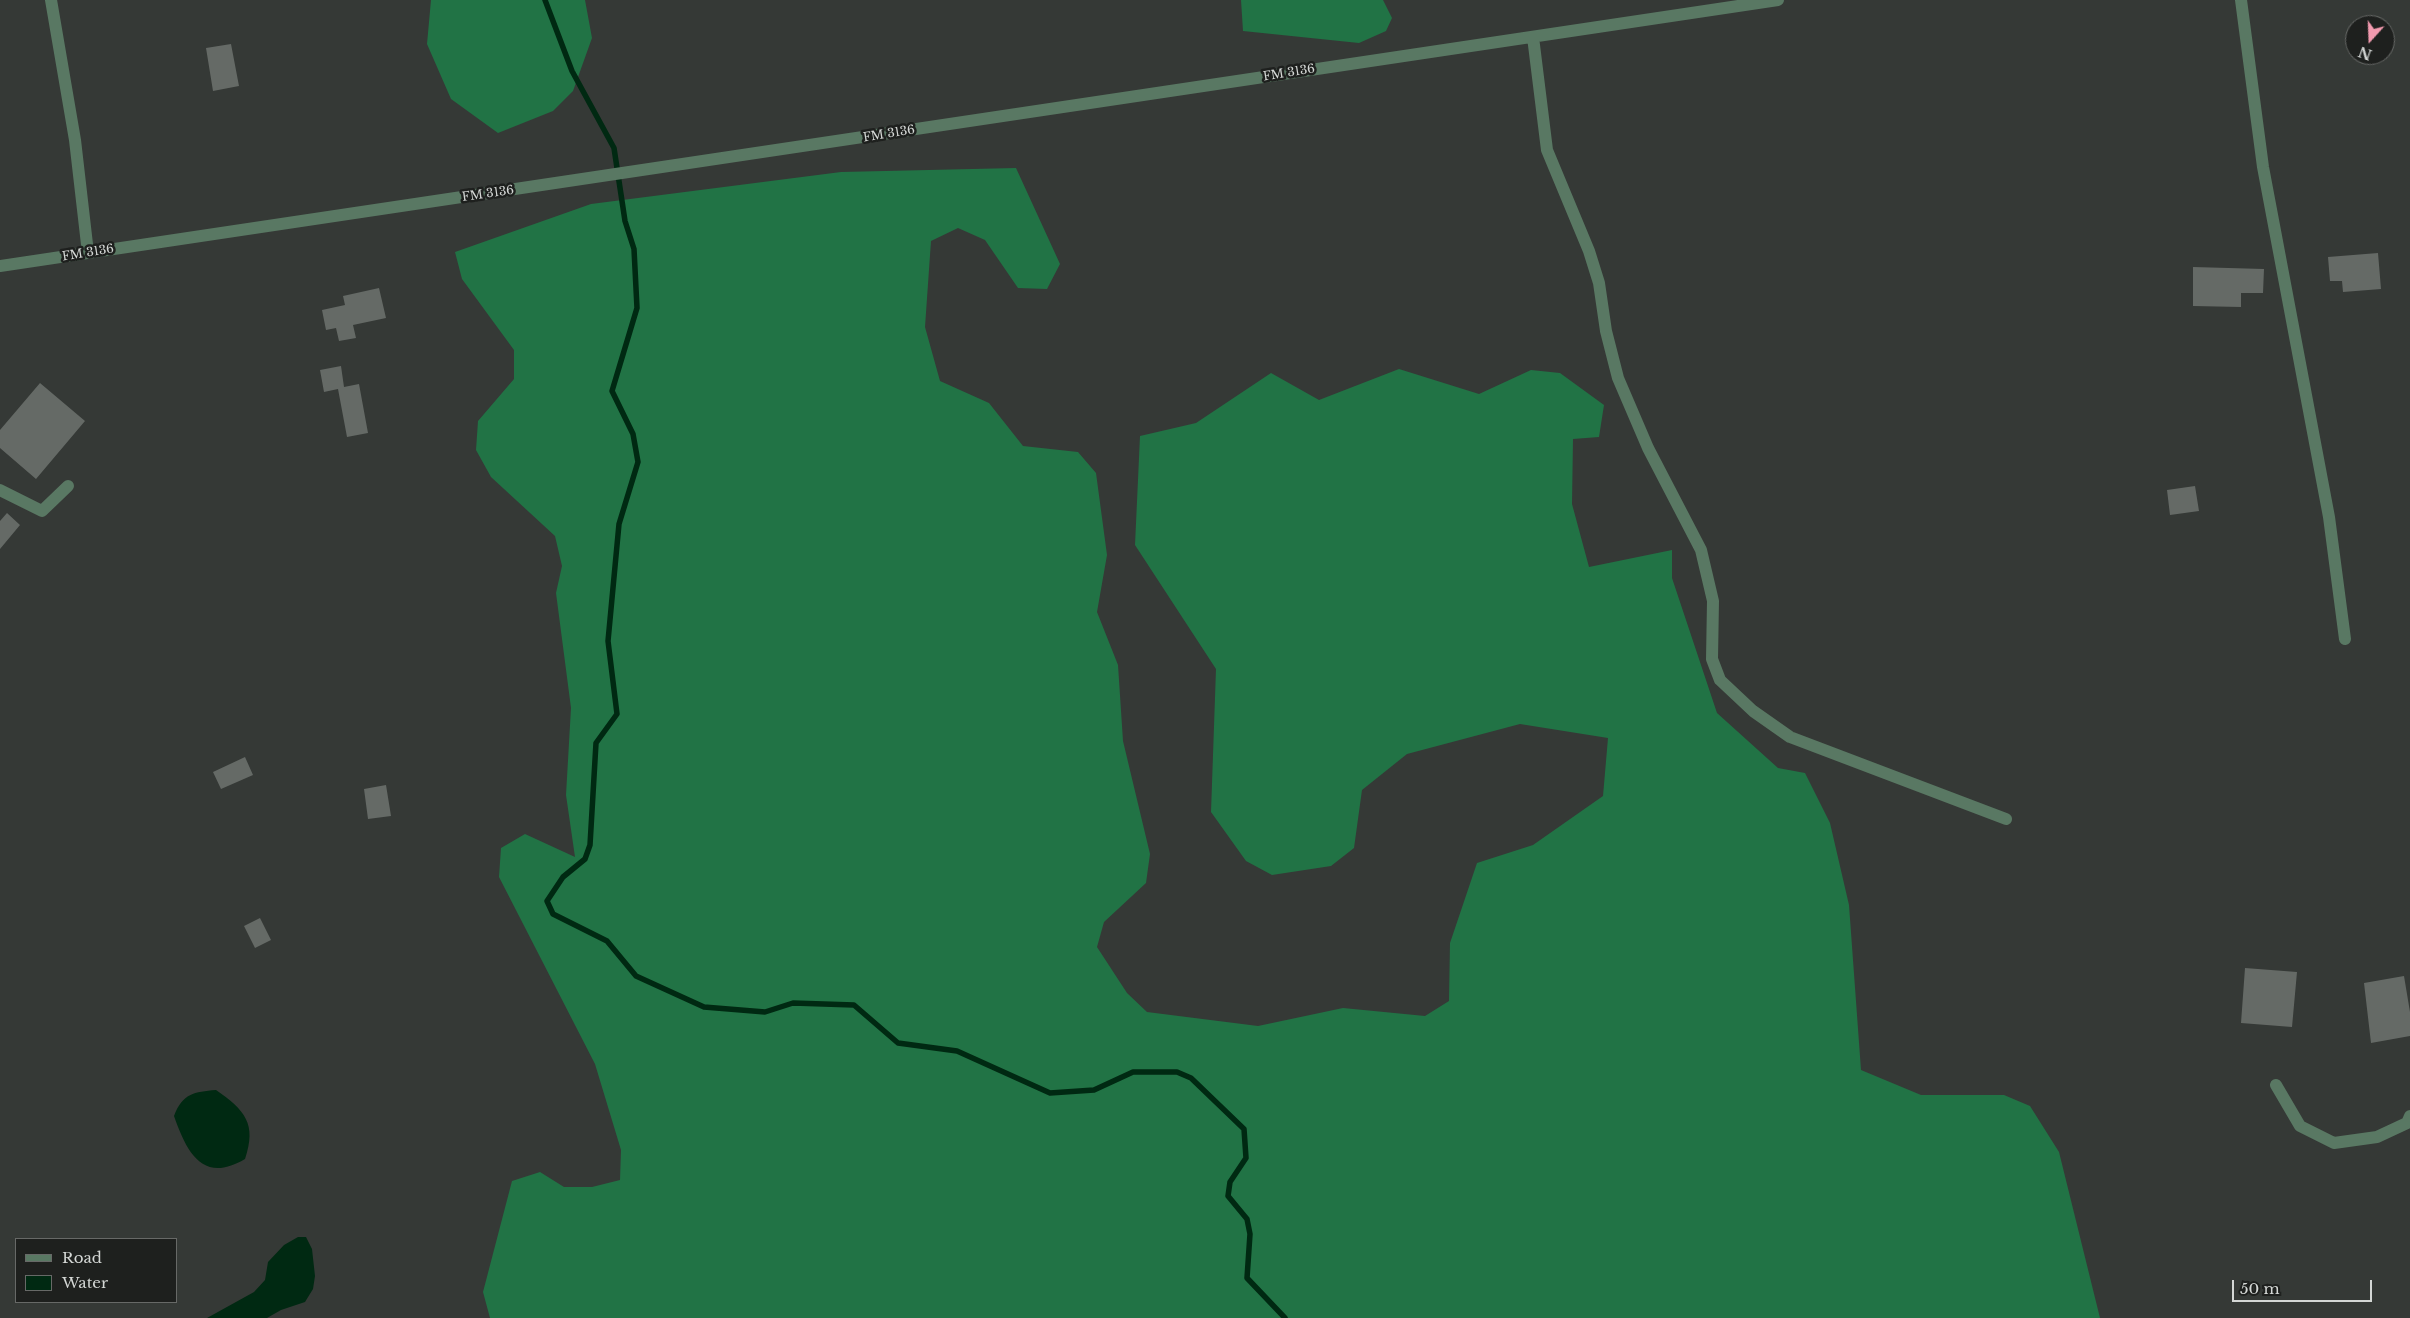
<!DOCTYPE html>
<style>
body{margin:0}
#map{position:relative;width:2410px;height:1318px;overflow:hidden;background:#353936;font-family:"Libre Baskerville",serif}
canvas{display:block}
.legend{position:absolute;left:15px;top:1238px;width:162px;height:65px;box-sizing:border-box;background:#1e201e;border:1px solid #676967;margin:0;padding:6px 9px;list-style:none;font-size:15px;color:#d4d7d5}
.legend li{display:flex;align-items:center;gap:10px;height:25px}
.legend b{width:25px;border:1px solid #676967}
.north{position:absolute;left:2345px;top:15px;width:50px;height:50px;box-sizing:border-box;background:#1e201e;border:1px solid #676967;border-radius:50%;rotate:200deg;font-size:14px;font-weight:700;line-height:20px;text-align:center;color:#d4d7d5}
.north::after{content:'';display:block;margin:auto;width:18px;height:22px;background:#f29aaf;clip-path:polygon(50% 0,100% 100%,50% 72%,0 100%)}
.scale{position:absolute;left:2232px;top:1280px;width:140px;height:22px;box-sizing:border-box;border:2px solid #d4d7d5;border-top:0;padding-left:6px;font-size:15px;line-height:18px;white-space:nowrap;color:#d4d7d5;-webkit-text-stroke:4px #1e201e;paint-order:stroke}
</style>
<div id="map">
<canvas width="2410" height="1318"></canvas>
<ul class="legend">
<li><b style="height:6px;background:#597863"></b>Road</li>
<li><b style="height:14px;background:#002912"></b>Water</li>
</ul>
<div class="north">N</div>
<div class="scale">50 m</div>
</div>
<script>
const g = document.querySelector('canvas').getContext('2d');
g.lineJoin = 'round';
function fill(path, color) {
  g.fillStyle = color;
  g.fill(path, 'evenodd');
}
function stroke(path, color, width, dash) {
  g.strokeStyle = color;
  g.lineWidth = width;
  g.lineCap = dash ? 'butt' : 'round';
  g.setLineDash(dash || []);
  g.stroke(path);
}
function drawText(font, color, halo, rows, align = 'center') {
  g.font = font + ' "Libre Baskerville",serif';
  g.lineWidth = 5;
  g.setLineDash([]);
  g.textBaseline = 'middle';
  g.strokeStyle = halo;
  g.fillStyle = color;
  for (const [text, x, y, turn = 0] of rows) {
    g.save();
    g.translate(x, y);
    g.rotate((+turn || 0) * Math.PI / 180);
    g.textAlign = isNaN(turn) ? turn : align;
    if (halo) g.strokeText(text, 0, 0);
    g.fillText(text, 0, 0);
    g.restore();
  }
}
fill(new Path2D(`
 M431,0h154l7,38 -19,53 -20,20 -55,22 -47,-34 -24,-55z
 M1241,0h142l9,18 -6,13 -27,12 -116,-12z
 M1016,168l44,96 -13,25 -29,-1 -33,-48 -27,-12 -27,13 -6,86 15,54 49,22 34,43 55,6 18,21 11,82 -10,57 21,53 5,76 27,113 -4,29 -42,39 -7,25 30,46 20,19 111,14 85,-18 82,8 24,-15 1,-58 27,-80 56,-18 70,-49 5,-58 -88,-14 -113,30 -45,36 -8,58 -23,18 -59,9 -26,-14 -35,-49 5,-143 -81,-124 5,-109 56,-13 75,-50 48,27 80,-31 80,25 52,-24 29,3 44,32 -5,32 -26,2 -1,65 17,63 83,-17v28l45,135 61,55 27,5 25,50 19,82 12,165 60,25h83l26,11 29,46 41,166h-1610l-7,-26 29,-111 28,-9 24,15h28l28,-7 1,-30 -26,-86 -96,-187 2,-29 24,-14 50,23 -9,-62 5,-87 -15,-115 6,-27 -7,-30 -64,-59 -15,-27 2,-29 36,-42v-29l-52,-71 -7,-27 136,-48 250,-32z`), '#217345');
fill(new Path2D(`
 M216,1090c29,20 41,34 29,69 -42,25 -58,-6 -71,-43 9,-23 20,-24 42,-26z
 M298,1237h8l6,12 3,27 -2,13 -8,13 -24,8 -14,8h-60l47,-26 11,-12 3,-18 16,-17z`), '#002912');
stroke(new Path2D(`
 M545,0l27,71 42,77 11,73 9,28 3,59 -25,83 21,43 5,28 -19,62 -11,117 9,73 -21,29 -6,102 -5,14 -22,18 -16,24 6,13 54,27 29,35 68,31 61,5 28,-9 61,2 44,38 59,8 93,42 44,-3 39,-18h44l14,6 53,51 2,29 -16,24 -2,14 19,23 3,15 -3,44 38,40`), '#002912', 5.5);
fill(new Path2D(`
 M231,44l8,42 -26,5 -7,-43z
 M2378,253l3,36 -38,3 -1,-11h-12l-2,-24z
 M2193,267l71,2 -1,24h-22v14l-48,-1z
 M379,288l7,30 -33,7 3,13 -17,3 -3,-13 -10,2 -4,-20 23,-5 -2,-9z
 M341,366l3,21 15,-3 9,49 -21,4 -9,-48 -14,3 -4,-22z
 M40,383l45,38 -49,58 -36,-31v-18z
 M2195,486l4,25 -29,4 -3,-25z
 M7,513l13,12 -20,24v-28z
 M245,757l8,18 -32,14 -8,-17z
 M386,785l5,31 -23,3 -4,-30z
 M260,918l11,22 -16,8 -11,-22z
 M2245,968l52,4 -5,55 -51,-4z
 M2404,976l6,36v24l-39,7 -7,-60z`), '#656a66');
stroke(new Path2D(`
 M51,0l24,140 13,113
 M2241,0l22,167 66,350 16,122
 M1533,37l14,113 42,101 10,32 7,48 12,47 30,70 53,102 12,51 -1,58 8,21 33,31 37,26 216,82
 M0,266l1778,-266
 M0,490l42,21 26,-25
 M2276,1085l24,41 34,17 43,-6 30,-14 3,-7`), '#597863', 12);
drawText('12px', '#d4d7d5', '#1e201e', [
 ["FM 3136",1289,73,-9],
 ["FM 3136",889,134,-9],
 ["FM 3136",488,194,-8],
 ["FM 3136",88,253,-9]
]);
</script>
